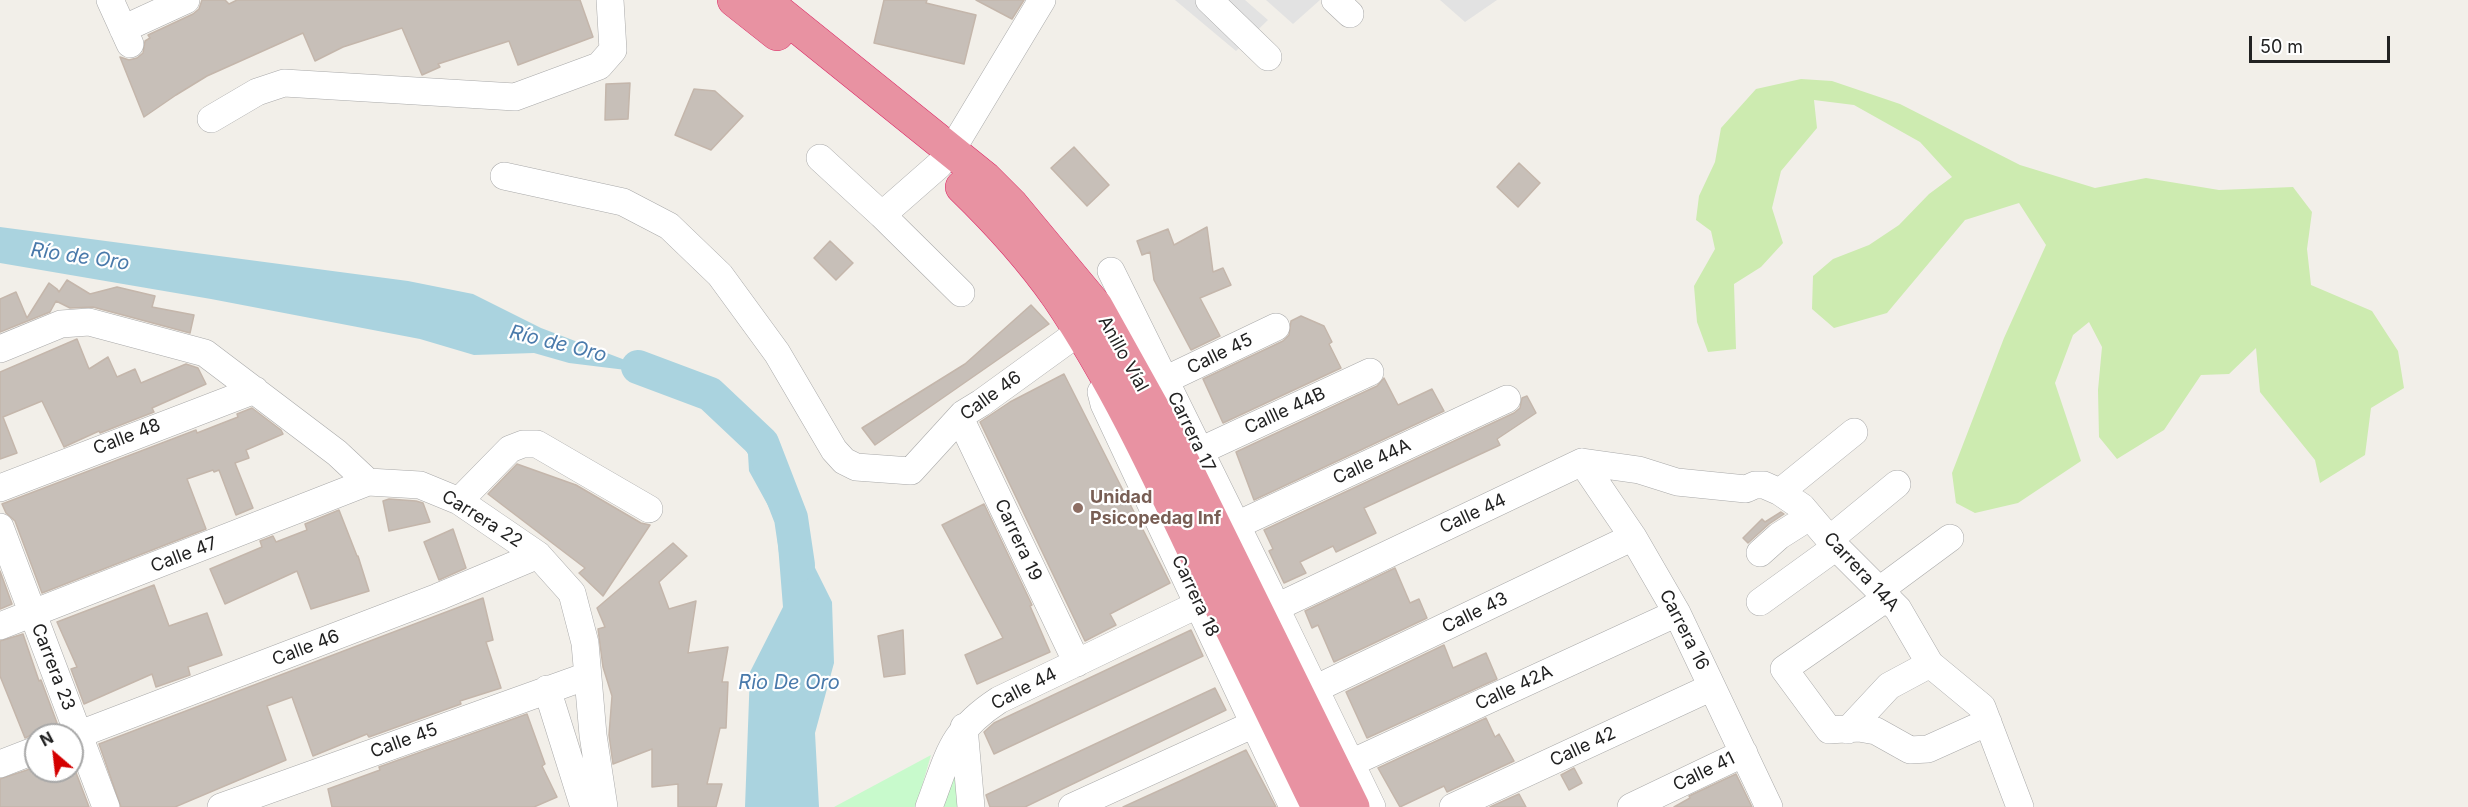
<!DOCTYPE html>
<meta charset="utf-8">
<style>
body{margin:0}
#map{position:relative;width:2468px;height:807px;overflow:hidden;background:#f2efe9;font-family:Inter,sans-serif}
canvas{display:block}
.north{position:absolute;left:24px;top:723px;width:60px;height:60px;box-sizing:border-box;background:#fff;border:2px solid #a7a7a7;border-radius:50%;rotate:332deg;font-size:16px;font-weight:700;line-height:24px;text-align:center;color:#222}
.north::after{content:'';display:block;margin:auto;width:21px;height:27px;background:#d40000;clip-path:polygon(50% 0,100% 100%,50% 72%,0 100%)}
.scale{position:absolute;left:2249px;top:36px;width:141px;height:27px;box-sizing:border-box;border:3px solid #222;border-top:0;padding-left:8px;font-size:18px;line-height:21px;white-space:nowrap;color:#222;-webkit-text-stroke:4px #fff;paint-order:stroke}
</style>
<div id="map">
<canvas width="2468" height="807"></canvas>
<div class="north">N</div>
<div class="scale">50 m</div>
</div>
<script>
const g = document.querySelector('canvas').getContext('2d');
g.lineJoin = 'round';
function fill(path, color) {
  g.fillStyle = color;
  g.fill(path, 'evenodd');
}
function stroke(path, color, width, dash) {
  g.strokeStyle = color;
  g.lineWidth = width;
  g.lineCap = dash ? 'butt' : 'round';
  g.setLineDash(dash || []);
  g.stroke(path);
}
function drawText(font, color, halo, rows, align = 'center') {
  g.font = font + ' Inter,sans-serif';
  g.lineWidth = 4.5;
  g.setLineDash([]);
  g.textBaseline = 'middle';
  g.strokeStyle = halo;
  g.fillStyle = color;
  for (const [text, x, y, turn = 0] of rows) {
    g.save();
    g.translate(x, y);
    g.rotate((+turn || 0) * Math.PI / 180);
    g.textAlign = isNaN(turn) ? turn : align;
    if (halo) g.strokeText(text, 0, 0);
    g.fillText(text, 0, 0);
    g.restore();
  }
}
fill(new Path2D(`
 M1801,79l31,2 68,23 120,61 75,23 51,-10 73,12 74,-3 19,25 -5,37 4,36 61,26 26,40 6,37 -33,20 -6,47 -45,28 -5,-23 -55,-68 -4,-44 -27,26 -28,1 -37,55 -47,29 -18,-22 -1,-47 4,-43 -13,-25 -16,13 -18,48 26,78 -63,42 -43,10 -19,-10 -4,-30 52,-135 42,-93 -27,-42 -54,17 -78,93 -53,15 -22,-19 1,-33 20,-17 36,-14 30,-20 30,-31 23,-17 -32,-35 -66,-37 -40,-5 3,28 -36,43 -9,37 11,35 -22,24 -27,17 2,65 -28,3 -11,-30 -3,-36 21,-37 -4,-18 -15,-11 3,-24 16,-34 6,-34 35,-39z`), '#cdebb0');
fill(new Path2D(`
 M958,753l6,54h-29z
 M931,755l-15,52h-82z`), '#c8facc');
fill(new Path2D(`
 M1175,0h70l23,20 -32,31z
 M1266,0h54l-27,24z
 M1440,0h57l-32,22z`), '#e2e2e2');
fill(new Path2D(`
 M0,227l408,54 65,13 68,34 134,51 40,33 22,-1 95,191 2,61 -19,70 4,74h-74l5,-135 33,-65 -7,-87 -27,-49 -1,-17 -13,-22 -34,-26 -33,-12 -42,-24 -57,-7 -35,-10 -60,2 -54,-16 -209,-40 -211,-36z`), '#aad3df');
stroke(new Path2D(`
 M638,367l72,27 52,49 29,75 7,47`), '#aad3df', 34);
const building = new Path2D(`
 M202,0h23l4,4 8,-4h343l13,37 -75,28 -9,-24 -71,23 2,3 -18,8 -20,-47 -59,19 -28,14 -12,-28 -96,43 -31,19 -32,22 -24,-60 9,3 8,-2 6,-5 2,-12 5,-3 -2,-3 45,-21 6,-5z
 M884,0h43l-1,3 50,12 -12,49 -90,-21z
 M976,0h48l-12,19z
 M630,83l-2,36 -23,1 1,-36z
 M694,89l21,2 28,25 -32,34 -36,-15z
 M1074,147l35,38 -22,21 -36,-38z
 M1519,163l21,20 -22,24 -21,-20z
 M1207,227l6,45 10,-4 8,17 -31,13 20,38 -29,14 -37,-70 -4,-28 -8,3 -5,-14 31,-12 6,16z
 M830,241l23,22 -17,17 -22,-22z
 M67,280l23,14 27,-7 38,9 -3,11 42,8 -4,18 -97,-26 -23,1 -14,-7 -6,11 -50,20v-33l16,-7 11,26 22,-35 8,6 2,3z
 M1031,305l18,19 -174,121 -13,-17 103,-64z
 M1301,316l23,10 8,16 -3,2 12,24 -118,55 -20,-44 80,-38 6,-6 2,-14z
 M77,339l12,30 19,-12 9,20 18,-8 6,14 45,-19 12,4 8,16 -54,24 2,4 -54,21 -1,-2 -35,16 -22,-46 -39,16 14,36 -17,6v-87z
 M1064,374l106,209 -60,31 6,11 -31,16 -105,-219 30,-20z
 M1384,378l14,27 34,-16 12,22 -190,89 -18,-48 141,-66z
 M1527,396l9,17 -39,26 3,6 -136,63 12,25 -40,19 -3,-6 -33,16 6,11 -22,10 -15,-32 4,-2 -9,-19 250,-117 6,-5 2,-10z
 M252,408l29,22 2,4 -37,16 3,8 -14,5 18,45 -17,7 -17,-45 -5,2 -1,-2 -26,9 19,50 -164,64 -27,-72 -9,-8 -4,-9 194,-74 1,3 41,-16 -1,-3z
 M517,464l59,21 65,38 9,2 -47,71 -24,-23 6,-5 -97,-74z
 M389,499l27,2 7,2 7,19 -41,9 -6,-30z
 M984,504l48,101 -2,1 20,46 -73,32 -12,-29 38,-17 -61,-113z
 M339,510l18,46h1l11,35 -58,18 -14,-38 -72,33 -15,-35 52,-22 -2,-6 13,-5 3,6 31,-12 -2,-6z
 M1781,512l3,2 -15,10 -21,19 -5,-5 19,-19 3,3z
 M453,529l13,39 -27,12 -15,-38z
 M673,543l14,13 -28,26 10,27 27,-8 -8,52 40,-6 -6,35h6l-2,46h-6l-13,56h15l-6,23h-38v-23l-26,3v-38l-39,15 -4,-29 3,-39 -9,-29 -5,-38 7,-2 -8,-19z
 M1395,568l15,35 9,-4 8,19 -93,44 -16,-37 -6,3 -7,-17z
 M0,571l12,33 -12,5z
 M154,585l15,41 38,-13 15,42 -34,12 2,8 -34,12 -4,-13 -68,30 -13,-35 6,-2 -20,-45z
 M483,598l10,42 -7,2 15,46 -41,13 1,3 -92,33 -2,-3 -54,22 -21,-59 -25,9 19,54 -111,47h-54l-22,-63z
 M903,630l2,44 -21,3 -6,-41z
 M1191,630l12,26 -209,98 -10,-22 10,-9z
 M23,634l16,47 2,-1 16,43 -32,15 -25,-62v-35z
 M1444,645l9,23 33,-15 11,26 -130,59 -21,-46z
 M1215,688l11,22 -201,97h-35l-4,-12z
 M527,714l18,50 -3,2 15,31 -23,10h-202l-4,-18 52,-19 -1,-3z
 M1486,718l9,19 4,-3 15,27 -67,31 -3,-6 -44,21 -22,-39z
 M1246,750l30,57h-153l57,-26z
 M72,762l17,45h-89v-28l36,-12v4h36z
 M1574,768l8,15 -13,7 -8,-15z
 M1736,774l16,33h-78l16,-9 -1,-2z
 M1519,794l7,13h-36z`);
fill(building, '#c7bfb8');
stroke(building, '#c4b6ab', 1.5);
const minor = new Path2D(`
 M110,0l20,44
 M1209,0l59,57
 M1335,0l15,14
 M123,29l63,-29
 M211,119l46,-27 27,-9 231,14 84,-31 14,-16 -3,-50
 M951,151l91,-151
 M820,158l62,57 57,-50
 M504,176l119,26 46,24 51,49 57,78 57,97 10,11 12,6 55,4 52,-57 18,-11 98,-71
 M882,215l79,78
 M1111,271l159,322
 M0,349l61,-25 28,-2 116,31 132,100 31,29 52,3 39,16 79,54 34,38 13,50 8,92 11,72
 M1165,380l111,-53
 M1101,392l3,12 189,403
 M960,418l117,245
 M1200,451l170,-79
 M1582,462l51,75 44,76 92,194
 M0,488l255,-98
 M1780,492l74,-60
 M459,501l51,-52 13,-5h14l112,65
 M1237,525l270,-126
 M0,527l106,280
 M1830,539l67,-55
 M1760,553l19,-17 30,-19
 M1881,589l69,-51
 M1268,592l104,215
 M1888,597l-104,72 45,61 30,-2 17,3 34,19 18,-1 60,-27
 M1760,602l76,-55
 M1277,607l305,-145 57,8 38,12 69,7 9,-4h9l16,7 22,15 34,40 62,62 32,55 52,43 38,100
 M0,626l368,-144
 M1317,688l316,-151
 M547,689l37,118
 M964,727l7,80
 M1848,730l41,-44 41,-22
 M72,737l366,-140 100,-42
 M1351,763l326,-150
 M0,764l36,-14
 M221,807l366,-131
 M929,807c20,-52 21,-75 70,-107l200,-96
 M1072,807l182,-83
 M1453,807l259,-120
 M1631,807l113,-54`);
const highway = new Path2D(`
 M734,0l43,34
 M764,0l221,178 27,27 84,101 88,158 169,343
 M962,187c35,34 68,70 96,110 54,80 96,169 137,256 41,85 82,169 123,254`);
stroke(minor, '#a9a9a9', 28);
stroke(highway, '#dc2a67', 34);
stroke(minor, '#fff', 27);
stroke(highway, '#e892a2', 33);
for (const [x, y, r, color] of [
 [1078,508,6,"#8d6e63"]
]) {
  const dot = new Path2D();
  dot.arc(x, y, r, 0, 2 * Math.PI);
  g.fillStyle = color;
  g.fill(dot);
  stroke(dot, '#fff', 2);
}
drawText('18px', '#222', '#fff', [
 ["Anillo Víal",1123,354,61],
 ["Calle 45",1220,354,-26],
 ["Calle 46",991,396,-36],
 ["Callle 44B",1285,411,-25],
 ["Carrera 17",1191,432,64],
 ["Calle 48",127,437,-21],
 ["Calle 44A",1372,462,-25],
 ["Calle 44",1473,514,-25],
 ["Carrera 22",482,519,32],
 ["Carrera 19",1018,540,65],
 ["Calle 47",184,555,-21],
 ["Carrera 14A",1861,572,47],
 ["Carrera 18",1195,596,65],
 ["Calle 43",1475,613,-26],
 ["Carrera 16",1684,630,63],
 ["Calle 46",306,648,-21],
 ["Carrera 23",53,667,69],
 ["Calle 42A",1514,688,-25],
 ["Calle 44",1024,689,-27],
 ["Calle 45",404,741,-20],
 ["Calle 42",1583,747,-25],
 ["Calle 41",1704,772,-26]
]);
drawText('bold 18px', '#785e54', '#fff', [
 ["Unidad",1090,498],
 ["Psicopedag Inf",1090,519]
], 'left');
drawText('italic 20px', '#4a7aab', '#fff', [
 ["Río de Oro",80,257,8],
 ["Río de Oro",558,344,14],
 ["Rio De Oro",789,683]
]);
</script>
